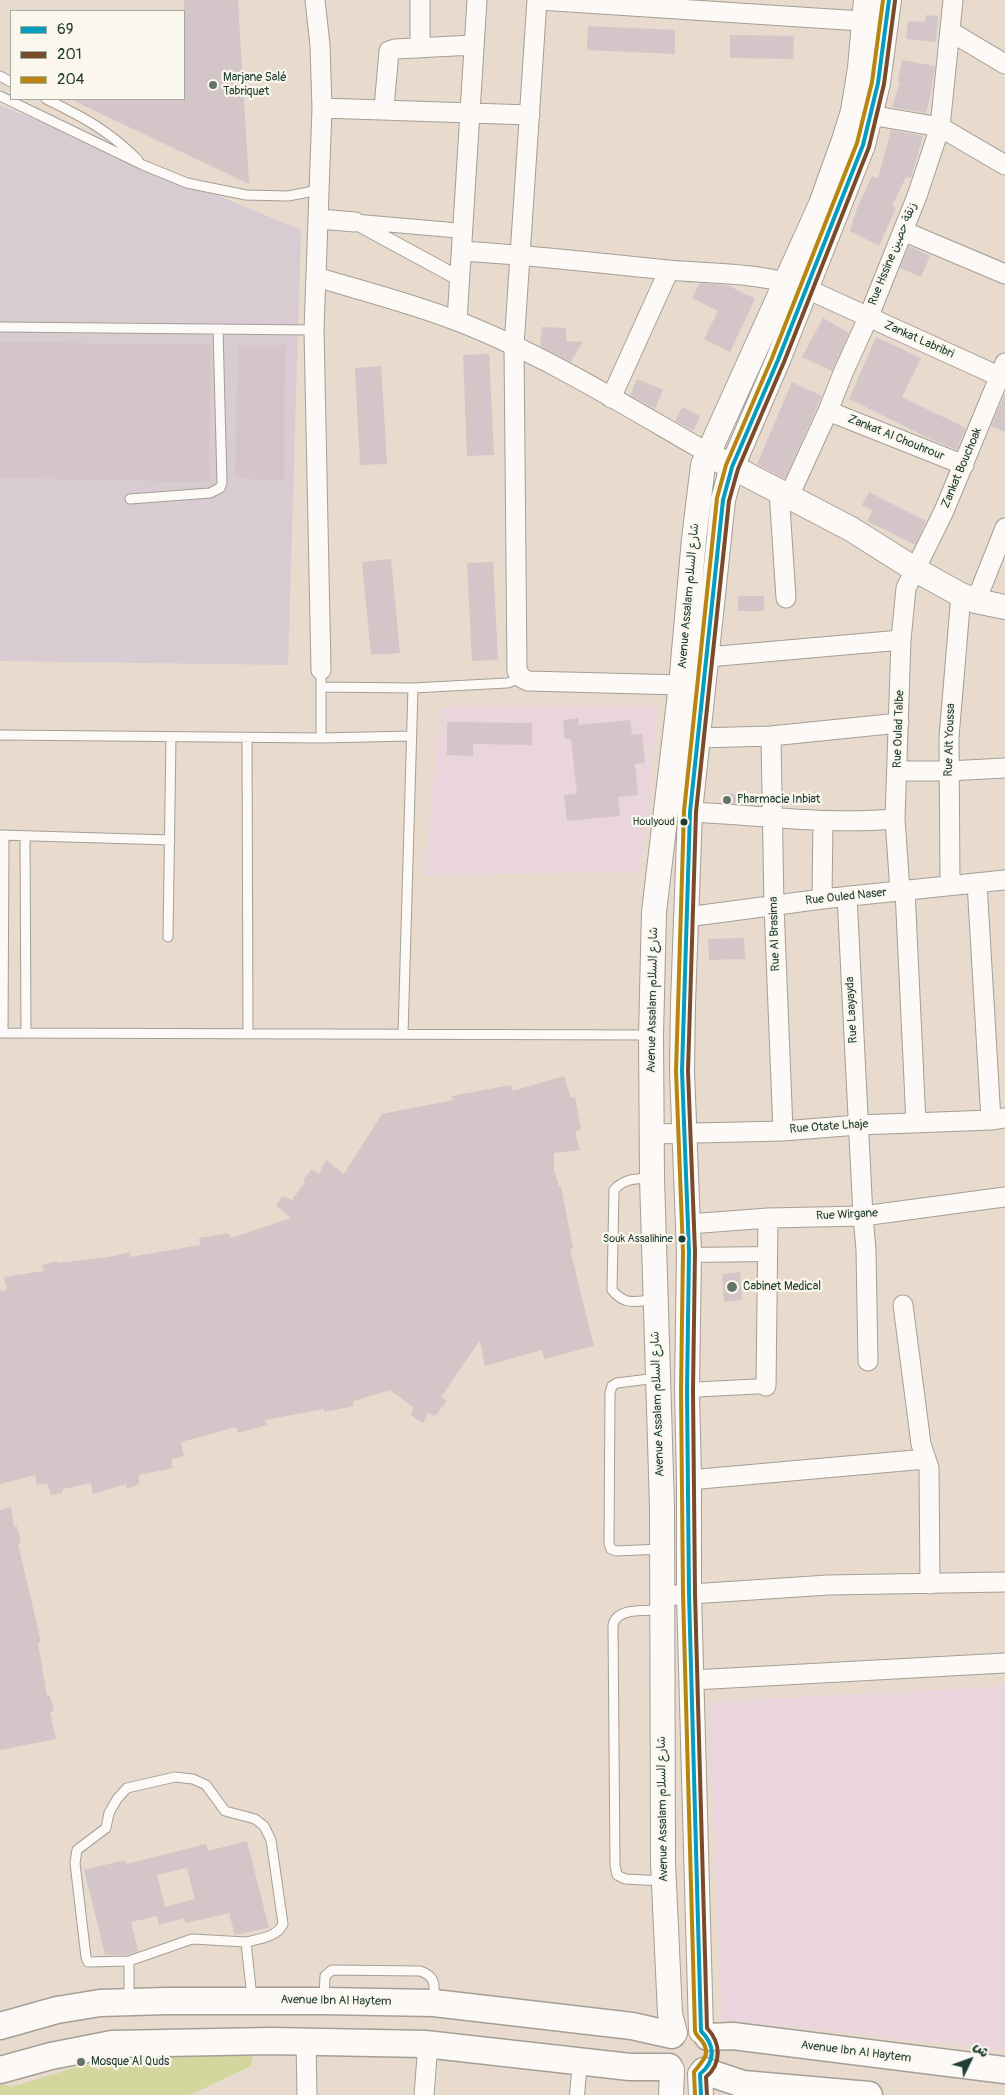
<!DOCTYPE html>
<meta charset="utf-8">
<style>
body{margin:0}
#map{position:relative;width:1005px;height:2095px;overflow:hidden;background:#e8dacc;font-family:Pangolin,"Playpen Sans Arabic",sans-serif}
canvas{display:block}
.legend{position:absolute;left:10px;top:10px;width:175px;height:90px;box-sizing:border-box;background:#fbf7ec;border:1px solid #a3ada2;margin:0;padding:6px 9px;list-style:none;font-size:15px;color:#1f3d34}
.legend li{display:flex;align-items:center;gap:10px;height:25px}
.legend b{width:25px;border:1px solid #a3ada2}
.north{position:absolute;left:945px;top:2035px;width:50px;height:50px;-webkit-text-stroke:4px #fbf7ec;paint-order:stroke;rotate:48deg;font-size:14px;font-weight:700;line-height:20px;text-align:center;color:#1f3d34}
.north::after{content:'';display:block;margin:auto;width:18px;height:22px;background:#1f3d34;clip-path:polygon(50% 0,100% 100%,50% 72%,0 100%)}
</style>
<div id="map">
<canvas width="1005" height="2095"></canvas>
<ul class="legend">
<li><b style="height:6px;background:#039ebf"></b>69</li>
<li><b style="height:6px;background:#7a4b2a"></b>201</li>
<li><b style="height:6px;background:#b68610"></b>204</li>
</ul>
<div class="north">ش</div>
</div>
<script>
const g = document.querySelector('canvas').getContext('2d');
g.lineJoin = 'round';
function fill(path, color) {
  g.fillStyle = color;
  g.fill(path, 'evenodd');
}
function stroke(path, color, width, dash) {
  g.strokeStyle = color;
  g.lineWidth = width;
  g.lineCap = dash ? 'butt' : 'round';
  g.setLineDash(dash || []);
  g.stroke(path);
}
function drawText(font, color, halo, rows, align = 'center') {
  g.font = font + ' Pangolin,"Playpen Sans Arabic",sans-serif';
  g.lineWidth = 4.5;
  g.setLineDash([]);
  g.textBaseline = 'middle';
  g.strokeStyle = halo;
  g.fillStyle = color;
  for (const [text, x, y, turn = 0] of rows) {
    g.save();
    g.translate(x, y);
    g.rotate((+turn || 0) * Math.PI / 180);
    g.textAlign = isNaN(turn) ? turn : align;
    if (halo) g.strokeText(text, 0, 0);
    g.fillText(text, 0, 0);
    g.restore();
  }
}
fill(new Path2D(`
 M441,707h217l-17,164 -217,5z
 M1005,1686v364l-283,-30 -13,-318z`), '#ead5dd');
fill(new Path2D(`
 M0,105l301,125 -13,435 -288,-4z`), '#d8cbd1');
fill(new Path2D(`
 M254,2052l-3,14 -61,29h-190v-10l2,-1 9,3 76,-23 14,7 -3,-11z`), '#d4d79d');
fill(new Path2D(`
 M184,0h54l11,184 -179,-85h114z
 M926,15l12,1 -2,26 -30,-3 2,-18 17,1z
 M588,26l87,4v24l-88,-4z
 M730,35l64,1 -1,23 -63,-1z
 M902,60l33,6 -5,32 -4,15 -34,-6 8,-25h-2z
 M891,130l32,6 -12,42 -5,-1 -14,29 4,2 -17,38 -29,-15 6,-20 16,-35 6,3z
 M909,246l21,10 -9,21 -21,-9z
 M700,283l27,2 28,14 -25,53 -26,-13 14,-28 -26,-13z
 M823,318l26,15 -17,38 -30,-14z
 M542,327l24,1v13l17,1 -12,20 -31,-16z
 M876,337l45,21 -19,39 64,31 -9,22 -29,-12 -79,-39z
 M0,342l211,3 -2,137 -209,-4z
 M238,345h47l-1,136 -49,-3z
 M489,354l5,101 -27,1 -4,-101z
 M381,366l6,98 -27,1 -5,-97z
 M637,379l26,11 -8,19 -25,-14z
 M792,382l30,14 -37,83 -28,-15z
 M1005,393v39l-14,-6z
 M682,407l18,9 -7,15 -18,-10z
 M869,492l57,29 -11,24 -48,-24 6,-11 -11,-5z
 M391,559l9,94 -29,2 -9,-93z
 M493,562l5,98 -26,1 -5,-98z
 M738,596h26v15h-26z
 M578,718l1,7 51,-5 2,15 10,-1 3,29 -10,1 3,31 -20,2 2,19 -53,5 -3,-26 13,-1 -6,-55h-6l-2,-19z
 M447,722l85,1v22l-59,-1v12l-26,-1z
 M724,793l19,2v7h5v2l-25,-1z
 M744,938l1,21 -36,1 -1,-21z
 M564,1076l7,22 4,-1 6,32 -6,3 5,18 -26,3v17l5,16h2l12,62 -3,1 24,97 -50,13 -2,-9 -57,16 -5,-26 -39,57 6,4 -12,15 -7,-3 -5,10 -12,-8 2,-8 -23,-17 -37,11 1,5 -30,6v-3l-59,11 2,5 -29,8 -2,-6 -55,15 3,14 -13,3 2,9 -34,7v9l-12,5 -1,-5 -33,10 -2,-11 -28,6 -1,4 -11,2 -4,-12 -10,2 -2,-10 -35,9v-193l7,-1 -3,-13 40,-6 -2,-6 15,-4 1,2 51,-6 21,-5v5l70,-12 -1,-7 29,-5 3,5 60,-20 -15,-12 6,-10 10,4 13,-18 -2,-2 9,-11 7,5 7,-14 18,14 38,-60 71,-14 -1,-4 59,-11 2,6z
 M740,1272l2,28 -18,2 -2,-28z
 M11,1507l3,20 3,-1 4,17 -3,1 23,98 -3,1 9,53h3l4,15 -4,1 6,27 -56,11v-240z
 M247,1841l22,87 -34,7 -6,-22 -43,10 -2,-5 -25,7 -2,-9 -26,6 7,29 -10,4h-23l-21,-85 41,-10 1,4 80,-20 2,7zM187,1868l8,31 -30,8 -8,-32z`), '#d4c5c8');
const service = new Path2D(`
 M0,76l11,6
 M0,96l143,69 44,18 59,12 42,1 31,-6
 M46,99c37,18 62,31 92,61
 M0,327l314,3
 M130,499l80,-6 10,-5 2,-5 -4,-154
 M321,687l92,1 -10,346
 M413,688l94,-5 15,-5
 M0,735l321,3 90,-2
 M247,738l1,296
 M321,738v-68
 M0,835l170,5
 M25,836l1,197
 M168,937l3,-200
 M0,1033l651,2
 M3,1033l1,-198
 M651,1178c-14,1 -27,0 -37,12l-2,100c13,16 23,11 42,10
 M657,1378l-40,5 -5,3 -2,7 -1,151 2,5 5,2 46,-2
 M661,1610c-15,1 -44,-3 -48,15l2,240 2,10 8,4 39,2
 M246,1942l-54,-3 -63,22 -41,1 -2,-5 -11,-94 2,-13 29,-22 3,-15 8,-14 10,-11 48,-11 18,2 13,6 19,26 30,8 9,7 7,14 12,84c-6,13 -24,15 -37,18l6,56
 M324,1998l1,-22 7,-6 88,1c17,6 14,14 14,29
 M129,2001v-40`);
const pedestrian = new Path2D(`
 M355,222l105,57
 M360,222l103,9
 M689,1255l79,-1
 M687,1390l79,-4
 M577,2095l3,-34`);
const minor = new Path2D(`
 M315,0l5,45 2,63 -8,222 7,340
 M420,0v48
 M537,0l-23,346 3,325 5,7 6,3 153,4
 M539,0l338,22
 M951,32l54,32
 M322,108l208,7
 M384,108l5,-57 6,-2 79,-4
 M858,113l82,14 65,38
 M319,219l36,3
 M903,231l102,43
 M462,251c68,4 137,12 205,19 47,4 95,2 140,19l198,90
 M316,277c47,14 95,26 141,44 88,34 169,85 251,132
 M457,321l20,-321
 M611,398l58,-128
 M828,411l136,54
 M779,491l7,107
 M789,496l39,-85 15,-38 25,-55 49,-122 23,-69 13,-127
 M976,601l29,-73
 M708,657l193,-17
 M771,736l3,170 9,225
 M697,738l74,-2 128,-13
 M897,771h51l57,-3
 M690,812c68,3 137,13 205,7
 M977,883l14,237
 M950,885l-1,-148 12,-142
 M905,890l11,233
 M900,891l-5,-72 6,-179 5,-52 38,-77 61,-148
 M847,896l16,320 3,34 2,111
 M822,899l1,-78
 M687,917l135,-18 183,-19
 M653,1134l130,-3 75,-6 133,-5 14,-2
 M689,1224l79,-6 95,-2 142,-19
 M903,1305l18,139 8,24 1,116
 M766,1386l2,-168
 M689,1480l237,-21
 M661,1596l167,-11 177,-3
 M693,1680l312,-17
 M306,2042l1,53
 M424,2095l3,-38 -2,-13`);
const tertiary = new Path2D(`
 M719,460l132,69 65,41 45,25 15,6 29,6
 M701,2031l-12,-437v-114l-2,-90 2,-138 -7,-181 1,-68 7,-191 33,-312 9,-33 46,-107 85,-215 15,-62 11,-83
 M675,2033l-5,-19 -7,-151 -1,-356 -10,-329 -1,-143 3,-123 27,-227 13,-146 9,-74 118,-261 23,-64 9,-29 7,-43 6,-68
 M700,2074l1,21
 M671,2095l1,-25`);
const secondary = new Path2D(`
 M0,2026l57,-16 43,-7 66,-2h158l110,2 198,23 40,9
 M708,2037l25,-1 272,34
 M0,2070l51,-14 61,-12 159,-3 154,3 205,23h39
 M704,2071l39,13 126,11`);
stroke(service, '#a49f96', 11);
stroke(pedestrian, '#a49f96', 16);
stroke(minor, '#a49f96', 21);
stroke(tertiary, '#a49f96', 26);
stroke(secondary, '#a49f96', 29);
stroke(service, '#fcf9f7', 9);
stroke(pedestrian, '#fcf9f7', 14);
stroke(minor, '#fcf9f7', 19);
stroke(tertiary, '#fcf9f7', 24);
stroke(secondary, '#fcf9f7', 26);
stroke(new Path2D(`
 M701,2095l-1,-21c16,-13 15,-29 1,-43l-12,-437 -2,-204 2,-138 -7,-181 8,-259 33,-312 9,-33 46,-107 85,-215 15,-62 11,-83`), '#039ebf', 4);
stroke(new Path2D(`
 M707,2095l-1,-18c16,-14 15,-34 1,-49l-12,-434 -2,-204 2,-138 -7,-181 8,-259 33,-311 9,-32 46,-107 85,-215 15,-63 11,-83`), '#7a4b2a', 4);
stroke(new Path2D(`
 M695,2095l-1,-23c7,-10 18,-17 8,-31 -3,-4 -6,-5 -7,-10l-12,-437 -2,-204 2,-138 -7,-181 8,-260 33,-313 9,-33 46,-107 85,-215 15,-61 11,-82`), '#b68610', 4);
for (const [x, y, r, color] of [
 [213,85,5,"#657469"],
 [727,800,5,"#657469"],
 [684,822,4.5,"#1f3d34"],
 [682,1239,4.5,"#1f3d34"],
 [732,1287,6,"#657469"],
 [81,2062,5,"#657469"]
]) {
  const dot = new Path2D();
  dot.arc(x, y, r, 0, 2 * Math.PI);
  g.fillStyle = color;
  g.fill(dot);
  stroke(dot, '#fbf7ec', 2);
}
drawText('11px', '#1f3d34', '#fbf7ec', [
 ["Houlyoud",675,822],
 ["Souk Assalihine",673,1239]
], 'right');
drawText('12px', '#1f3d34', '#fbf7ec', [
 ["Marjane Salé",223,78],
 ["Tabriquet",223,92],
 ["Pharmacie Inbiat",737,800],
 ["Cabinet Medical",743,1287],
 ["Mosque Al Quds",91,2062]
], 'left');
drawText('12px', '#1f3d34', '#fbf7ec', [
 ["Rue Hssine زنقة حصين",893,254,-68],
 ["Zankat Labribri",919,340,24],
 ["Zankat Al Chouhrour",896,438,22],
 ["Zankat Bouchoak",962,468,-67],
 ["Avenue Assalam شارع السلام",689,596,-85],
 ["Rue Oulad Talbe",899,729,-88],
 ["Rue Ait Youssa",950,740,-88],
 ["Rue Ouled Naser",846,897,-6],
 ["Rue Al Brasima",775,934,-92],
 ["Avenue Assalam شارع السلام",653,1000,-89],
 ["Rue Laayayda",852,1010,-93],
 ["Rue Otate Lhaje",829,1127,-4],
 ["Rue Wirgane",847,1215,-3],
 ["Avenue Assalam شارع السلام",658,1404,-92],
 ["Avenue Assalam شارع السلام",663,1809,-91],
 ["Avenue Ibn Al Haytem",336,2001,1],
 ["Avenue Ibn Al Haytem",856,2052,7]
]);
</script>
